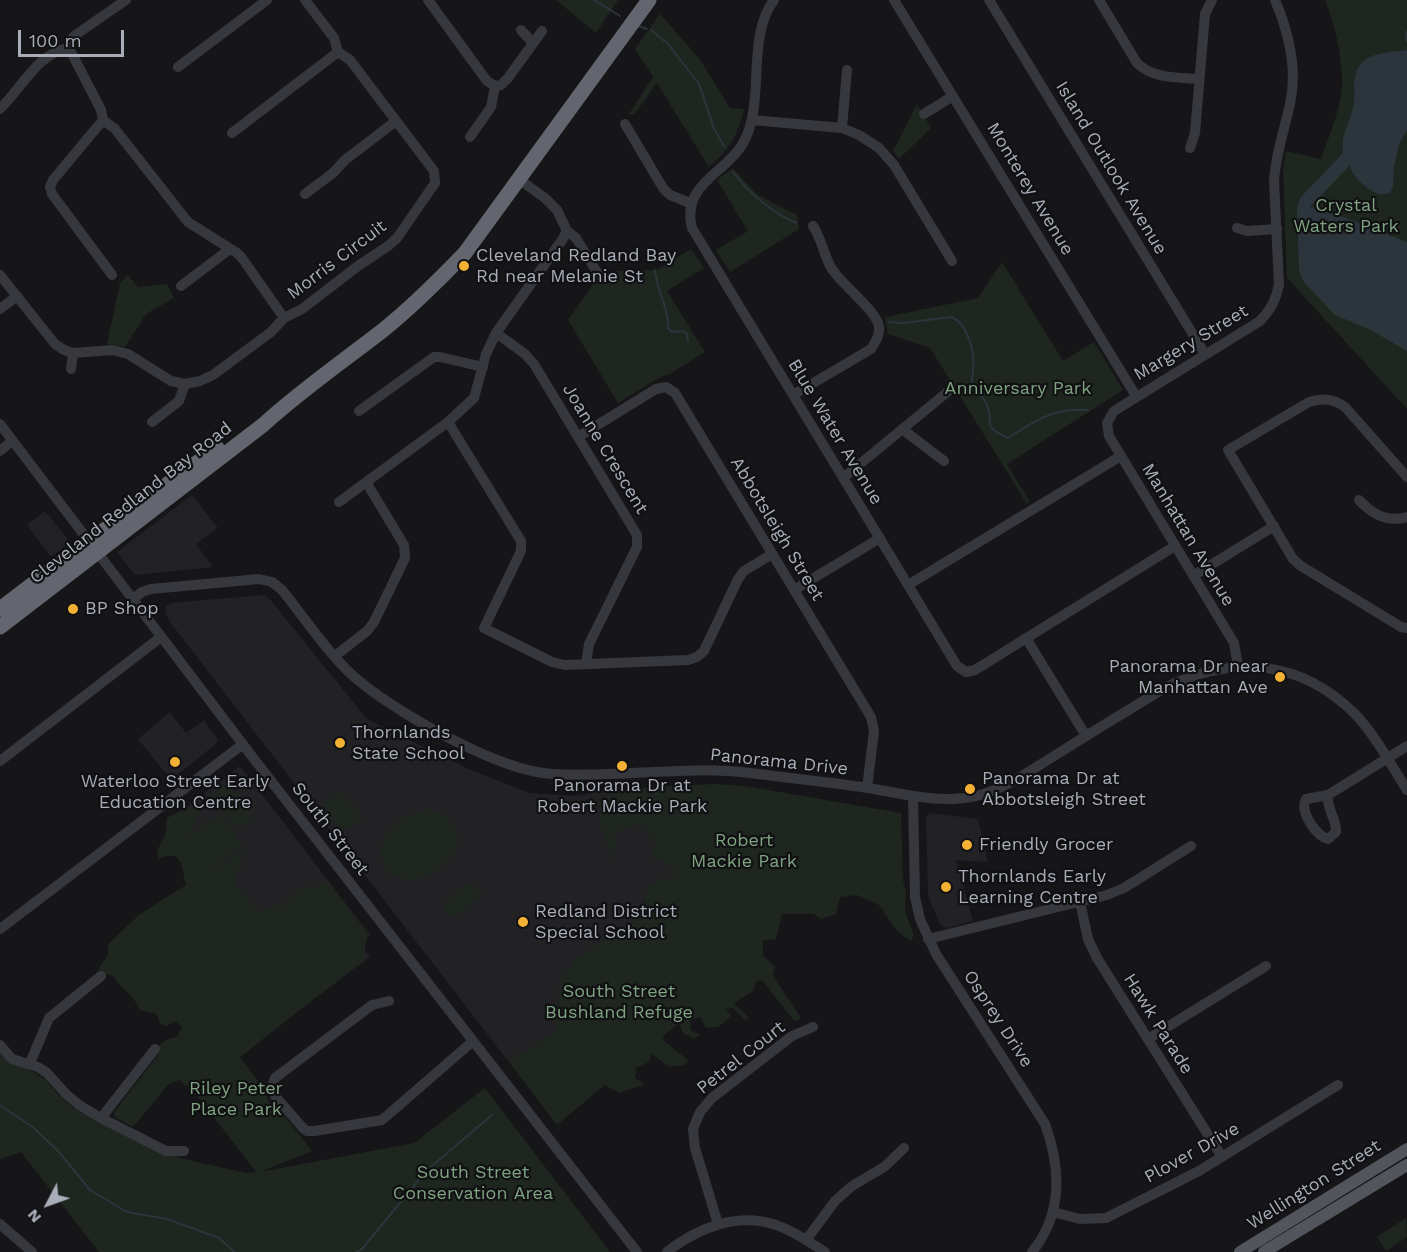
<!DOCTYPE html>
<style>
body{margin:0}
#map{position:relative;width:1407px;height:1252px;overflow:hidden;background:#161618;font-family:"Work Sans",sans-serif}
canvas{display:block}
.north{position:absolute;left:18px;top:1174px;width:60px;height:60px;-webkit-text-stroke:4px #111113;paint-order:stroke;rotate:229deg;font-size:16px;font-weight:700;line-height:24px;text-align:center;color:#a8adb8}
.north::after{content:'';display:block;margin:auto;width:21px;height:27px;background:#a8adb8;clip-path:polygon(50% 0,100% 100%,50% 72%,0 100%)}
.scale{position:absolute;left:18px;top:30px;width:106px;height:27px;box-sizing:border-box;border:3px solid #a8adb8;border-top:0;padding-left:8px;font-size:18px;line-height:21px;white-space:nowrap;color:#a8adb8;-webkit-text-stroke:4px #111113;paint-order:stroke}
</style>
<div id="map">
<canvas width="1407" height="1252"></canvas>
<div class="north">N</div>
<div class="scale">100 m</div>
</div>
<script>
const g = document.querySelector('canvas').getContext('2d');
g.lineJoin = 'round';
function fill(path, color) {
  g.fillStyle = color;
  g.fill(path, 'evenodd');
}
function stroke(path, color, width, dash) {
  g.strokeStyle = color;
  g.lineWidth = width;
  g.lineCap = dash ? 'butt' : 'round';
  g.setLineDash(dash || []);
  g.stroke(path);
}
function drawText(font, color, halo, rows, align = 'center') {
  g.font = font + ' "Work Sans",sans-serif';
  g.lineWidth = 4.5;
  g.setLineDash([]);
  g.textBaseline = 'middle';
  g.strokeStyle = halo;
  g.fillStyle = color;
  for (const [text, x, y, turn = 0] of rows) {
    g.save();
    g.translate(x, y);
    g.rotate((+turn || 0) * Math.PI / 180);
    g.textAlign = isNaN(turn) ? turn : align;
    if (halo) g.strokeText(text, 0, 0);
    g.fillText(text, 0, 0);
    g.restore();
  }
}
fill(new Path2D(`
 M192,495l26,33 -22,16 17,23 -78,8 -18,-23z
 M45,511l22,27v7l-16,12 -24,-32z
 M264,595l4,2 99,122 99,49 64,25 45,3 40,-7 67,87 -41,42 -81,61 -5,53 -47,29 -338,-439 -5,-10 1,-5 5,-4z
 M170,712l16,21 18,-13 14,20 -1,3 -46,37 -33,-41z
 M240,766l130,169 -11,8 11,14 -64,48 -140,-182z
 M930,813l48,6 10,43 -32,-2 17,61 -26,7 -6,-2 -13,-30 -2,-79z`), '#222225');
fill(new Path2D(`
 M556,0h62l-22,33z
 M1325,0h82v409l-120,-131 -4,-109 3,-18 35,8c8,-24 21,-51 21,-77 0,-27 -7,-57 -17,-82z
 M660,14l39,44 31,50 14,1c-7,27 -13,39 -35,58l-52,-84 -23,32 -5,-1 24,-37 -18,-28z
 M917,104l14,24 -32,31 -6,-8z
 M733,168l25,27 39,20 2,14 -69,43 -14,-22 32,-19 -31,-51z
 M691,249l13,19 -37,23 38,61 -37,23 -6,1 -44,27 -50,-83 26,-37 20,-12 43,-1z
 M1002,262l61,99 31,-19 29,48 -116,74 23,38 -3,2 -97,-156 -42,-14 -3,-17 93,-19z
 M128,275l10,12 29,-3 7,14 -28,16 -21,33 -18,-3 13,-61z
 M228,783l26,34 -13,10 -1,-2 -4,3 -22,-25 -3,2 -3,-3 4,-3 -2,-2z
 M714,784l31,2 156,27 2,68 3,11 -1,20 9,23 -3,6 -14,-10 -18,-26 -22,-10 -17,2 -4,17 -15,5 -8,-5h-31l-6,25 -13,2v15l12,10 -2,10 28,42 -6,4 -33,-42 -5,1 -4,10 -19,12 15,15 -4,2 -12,-12 -7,1 5,7 -13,11 -12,1 -6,-11 -9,3 -1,10 10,5 -6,4 -11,-6 -4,-10 -15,12 -1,5 25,20 -3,5 -16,2 -17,-13 -3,8 -13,6 -1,10 10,6 -26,9 -14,-8 -48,40 -49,-64 47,-29 5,-53 17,-21 64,-40 7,-31 13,-8 14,-1 -1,-8 -25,-16 8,-9 -14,-20 -16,2 -12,5 1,14 -5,13 -10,-34 -3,-26 19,-7 -2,-3z
 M341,791l21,27 -19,14 -21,-27z
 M189,806l11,4c-2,12 -10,15 -10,26l29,-22 24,31 -30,22 -22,-29 22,31 14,-8 6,-7 16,-4 -8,9 1,8 -8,6 1,9 22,29 7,-1 8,-5h13c7,-9 19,-22 32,-18l6,-5h5l40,53 -3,11v13l-125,98 24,32 5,13 11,8 32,41 -52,21 154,-29 71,-55 125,164h-511l-78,-100 -21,7v-107l45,27 11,13 17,16 95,46 24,7 55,12 9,-1 -61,-79 8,-8 -17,1 -7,-6 -10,4 -36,43 -18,-10 -1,-5 44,-57 2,-11 8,-5 9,-2 5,-10 -7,-6 -8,5 -7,-2 -3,-10 -17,-4c-7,-17 -19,-20 -27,-34l-13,-3 -1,-5 9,-14v-10l32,-30 46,-29 -5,-22 -5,-7h-10l-7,3 -2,-8 9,-18 1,-15z
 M428,809c23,3 39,26 24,47 -9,13 -37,29 -53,22 -6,-2 -11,-7 -14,-12 -16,-27 19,-54 43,-57z
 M471,882l11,14 -30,23 -11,-14z
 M1406,1218l1,19 -21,14 -9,-14z`), '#1e261f');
fill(new Path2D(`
 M1407,50v80l-8,14 -5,22 -1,21 -3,6c-3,1 -7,2 -10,1 -11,-2 -30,-19 -30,-29l-40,42 13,2 84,33v109l-36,-21 -36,-15 -32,-34 -4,-12 -2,-61 3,-10 43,-45c-2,-23 8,-30 11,-50 1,-6 0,-13 0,-19 3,-33 27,-30 53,-34z`), '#2c353c');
stroke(new Path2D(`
 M594,0l26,16
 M639,26l8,3
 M651,30l17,14 31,40 15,45 10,17
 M1406,32l1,9
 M733,172c17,22 36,39 63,51
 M655,270c1,21 14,37 13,58l4,4 11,-1 4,3 1,7
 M889,322l13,1 50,-6c16,8 23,35 21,52 0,7 -2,12 -2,19 5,5 11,7 14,13 12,21 -7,24 23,37 29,-18 44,-30 80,-28
 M0,1105l34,23 25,24 31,38 37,22 40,7 52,19 15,14
 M356,1252l6,-3 64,-78 66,-56`), '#2c353c', 2);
stroke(new Path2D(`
 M428,0l59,81 8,5
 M774,0c-27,36 -10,93 -27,135 -15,38 -67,46 -55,93l265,438 9,6 9,-2 200,-124
 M894,0l242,396
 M989,0l216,354
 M1099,0l38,63c16,16 40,14 62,16
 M521,30l12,13
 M69,48l32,62 2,10 12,9 73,93 49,31 5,5 42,60
 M178,67l89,-67
 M495,86l6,-1 7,-7 34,-47
 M0,109c22,-21 37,-56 69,-61l1,-7 4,-5 52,-36
 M924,114l29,-18
 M103,120l-50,60 -3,7 2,7 60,81
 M752,120l90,8 17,7 20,13 15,17 58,96
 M625,124l38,64 7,7 20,8
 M842,128l5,-58
 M232,133l106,-81
 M470,137l21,-30 4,-21
 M1190,148l5,-15 10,-119 7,-14
 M520,180l25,18 12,12 10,21 9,7 24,39
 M305,194l28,-21 12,-13 51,-39
 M1237,228l10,3 30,-2
 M567,231l-5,9 -66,93 -10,21 -12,44 -26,24 73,119v10l-37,77 68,34 13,3 123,-5 9,-3 7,-6 34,-72 6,-8 28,-17
 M0,275l55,69 9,6 9,3 39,-3 16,4 43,27 14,3 15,-3 13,-6 58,-43 13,-14 18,-9 56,-43 30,-20 9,-8 38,-55 -1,-12 -84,-111 -12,-8 -4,-14 -29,-38
 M181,286l49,-37
 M0,309l17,-13
 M496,333l29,21 9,10 103,171v12l-48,97 -3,20
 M71,369l2,-16
 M793,395l78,-46c4,-7 9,-13 8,-22 -1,-15 -38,-43 -47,-58 -9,-14 -9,-28 -19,-43
 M359,411l75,-54h6l43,10
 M152,422l27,-21 6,-17
 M0,424l254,335 383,493
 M902,429l42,32
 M578,437l78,-48 10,-2 9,6 196,324 3,14 -7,57
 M0,451l12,-10
 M1407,477l-62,-70c-13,-9 -22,-9 -36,-5l-81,48 65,109 8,7 100,61 6,1
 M843,478l108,-89
 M1359,500c13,14 28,23 48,17
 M339,502l109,-80
 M1193,576l81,-50
 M908,585l213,-129
 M794,590l86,-52
 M133,599l9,-7 9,-3 108,-10 13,3 10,8c22,27 44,61 69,84 39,36 149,98 202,100 66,4 132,-9 197,-1 39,5 79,9 118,15 35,6 72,16 108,8 30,-7 56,-27 83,-43 36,-23 73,-45 109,-67 67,-31 133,-26 187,28 21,22 36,51 52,76
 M1026,638l60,98
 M335,656l32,-25 7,-9 31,-64 -1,-13 -38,-63
 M1238,666l-4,-23 -125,-207 -2,-13 7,-12 146,-90c11,-12 16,-21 19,-37l-5,-103c2,-29 10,-49 16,-77 8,-36 -1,-71 -15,-104
 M0,761l161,-124
 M1328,795c-2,14 9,24 8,37l-8,7c-12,-3 -29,-28 -22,-40l22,-4 79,-49
 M913,797l2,100 5,22 16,35 109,170c16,44 18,90 -13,128
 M1080,902l8,37 9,19 125,199
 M0,929l243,-185
 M928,939l179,-44 17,-7 67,-42
 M389,1001l-17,4 -97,73 -3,9 3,9 28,32 4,3h8l67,-11 90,-78
 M1148,1039l118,-73
 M0,1045l12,14 26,8 9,6 19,21 13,11 22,13 65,33h18
 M30,1063l19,-45 52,-42
 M101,1118l54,-69
 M1053,1212l27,7 26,-1 93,-47 139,-86
 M0,1224l32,28
 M718,1224l-23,-76 -2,-19 7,-17 12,-14 80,-62 21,-9
 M806,1240l29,-39 17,-15 32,-19 20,-19
 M667,1252c30,-24 70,-40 109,-27 18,6 33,17 49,27`), '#37383d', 10);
stroke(new Path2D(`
 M1240,1252l167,-103
 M1264,1252l143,-87`), '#53555c', 12);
stroke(new Path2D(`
 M0,609l89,-68 128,-93
 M0,627l263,-202c37,-34 79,-63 119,-94 30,-24 57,-51 83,-78l184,-253`), '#63666e', 15);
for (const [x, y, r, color] of [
 [464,266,6,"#f2b134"],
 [73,609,6,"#f2b134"],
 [1280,677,6,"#f2b134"],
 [340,743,6,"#f2b134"],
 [175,762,6,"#f2b134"],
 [622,766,6,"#f2b134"],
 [970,789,6,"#f2b134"],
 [967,845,6,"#f2b134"],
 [946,887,6,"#f2b134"],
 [523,922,6,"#f2b134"]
]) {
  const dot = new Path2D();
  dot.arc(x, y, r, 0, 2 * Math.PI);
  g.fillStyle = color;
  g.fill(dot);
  stroke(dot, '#111113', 2);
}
drawText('18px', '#a8adb8', '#111113', [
 ["Island Outlook Avenue",1111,168,59],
 ["Monterey Avenue",1030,189,59],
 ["Morris Circuit",337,260,-37],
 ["Margery Street",1191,343,-31],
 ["Blue Water Avenue",835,432,59],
 ["Joanne Crescent",605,449,59],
 ["Cleveland Redland Bay Road",131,503,-38],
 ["Abbotsleigh Street",777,529,59],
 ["Manhattan Avenue",1188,535,59],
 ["Panorama Drive",779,762,6],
 ["South Street",330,829,52],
 ["Osprey Drive",998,1019,57],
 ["Hawk Parade",1158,1024,58],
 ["Petrel Court",741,1058,-38],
 ["Plover Drive",1192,1153,-29],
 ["Wellington Street",1314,1185,-32]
]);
drawText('18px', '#7fa381', '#111113', [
 ["Crystal",1346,206],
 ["Waters Park",1346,227],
 ["Anniversary Park",1018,389],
 ["Robert",744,841],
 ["Mackie Park",744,862],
 ["South Street",619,992],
 ["Bushland Refuge",619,1013],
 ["Riley Peter",236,1089],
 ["Place Park",236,1110],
 ["South Street",473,1173],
 ["Conservation Area",473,1194]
]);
drawText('18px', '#a8adb8', '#111113', [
 ["Cleveland Redland Bay",476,256],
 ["Rd near Melanie St",476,277],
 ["BP Shop",85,609],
 ["Panorama Dr near",1268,667,"right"],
 ["Manhattan Ave",1268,688,"right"],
 ["Thornlands",352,733],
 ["State School",352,754],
 ["Panorama Dr at",982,779],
 ["Abbotsleigh Street",982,800],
 ["Waterloo Street Early",175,782,"center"],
 ["Education Centre",175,803,"center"],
 ["Panorama Dr at",622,786,"center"],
 ["Robert Mackie Park",622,807,"center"],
 ["Friendly Grocer",979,845],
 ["Thornlands Early",958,877],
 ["Learning Centre",958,898],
 ["Redland District",535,912],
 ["Special School",535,933]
], 'left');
</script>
